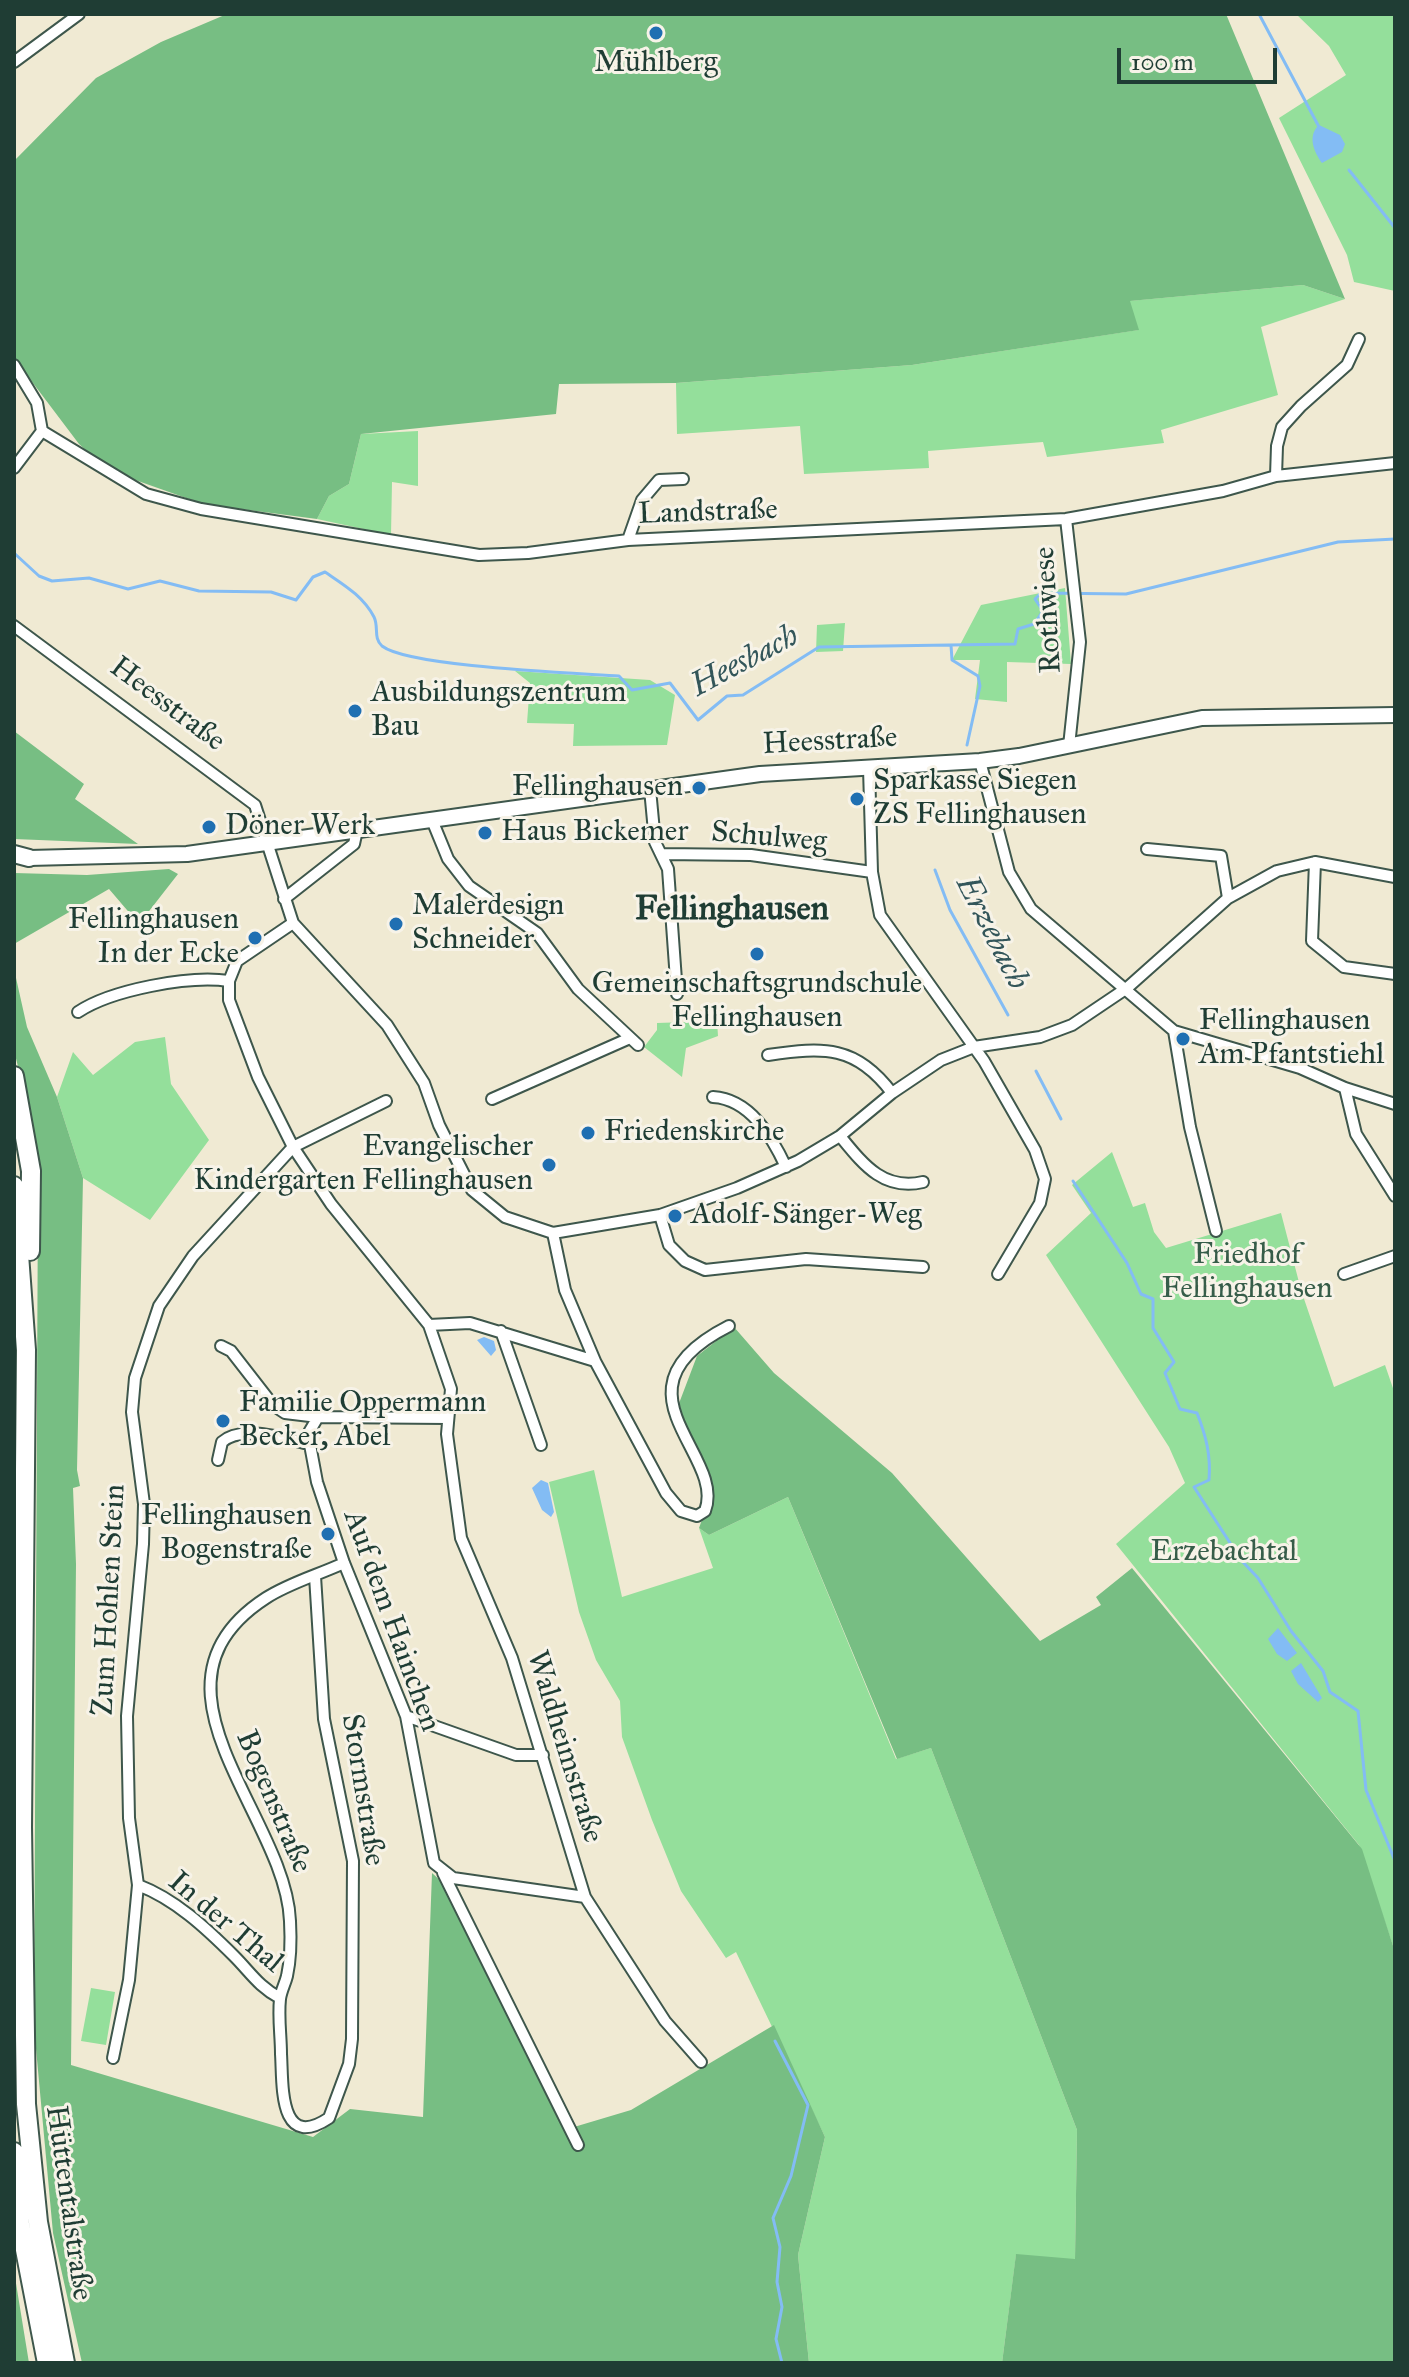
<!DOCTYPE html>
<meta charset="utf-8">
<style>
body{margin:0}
#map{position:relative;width:1409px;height:2377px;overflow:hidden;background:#f0ead3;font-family:"IM FELL Great Primer",serif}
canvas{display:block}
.frame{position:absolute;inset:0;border:16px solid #1f3d34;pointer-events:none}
.scale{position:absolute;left:1117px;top:48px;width:160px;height:36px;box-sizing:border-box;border:4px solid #1f3d34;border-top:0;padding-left:10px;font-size:24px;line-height:28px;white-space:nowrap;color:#1f3d34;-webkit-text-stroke:6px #f7f3e8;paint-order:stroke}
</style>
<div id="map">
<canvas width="1409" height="2377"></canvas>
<div class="frame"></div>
<div class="scale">100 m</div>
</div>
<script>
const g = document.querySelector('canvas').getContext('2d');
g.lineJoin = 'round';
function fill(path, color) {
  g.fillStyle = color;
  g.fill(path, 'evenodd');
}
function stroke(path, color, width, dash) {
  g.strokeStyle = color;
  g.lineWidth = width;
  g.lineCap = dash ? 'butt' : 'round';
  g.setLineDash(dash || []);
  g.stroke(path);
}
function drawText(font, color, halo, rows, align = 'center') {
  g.font = font + ' "IM FELL Great Primer",serif';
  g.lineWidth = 6;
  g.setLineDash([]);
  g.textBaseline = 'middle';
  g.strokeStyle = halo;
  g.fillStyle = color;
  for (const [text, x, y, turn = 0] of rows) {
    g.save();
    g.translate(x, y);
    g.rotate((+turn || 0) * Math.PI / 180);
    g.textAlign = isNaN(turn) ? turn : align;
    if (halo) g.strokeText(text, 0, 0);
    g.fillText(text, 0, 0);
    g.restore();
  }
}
fill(new Path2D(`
 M1296,14h99v277l-41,-9 -7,-27 -68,-137 67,-43 -17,-29z
 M1303,285l42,14 -84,28 17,68 -117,35 3,13 -117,14 -4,-15 -115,9 1,17 -125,6 -4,-48 -123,8 -1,-51 236,-18 226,-35 -9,-29z
 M418,431v55l-26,-4 -1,53 -74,-16 12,-23 20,-12 12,-50z
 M1065,588l6,76 -64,-2v40l-32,-3 5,-39h-28l29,-55z
 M845,623l-2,28 -27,1 1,-27z
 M515,671l135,9 25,15 -8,50 -94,1 1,-22 -47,-1 3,-40z
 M717,1021l1,15 -32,12 -4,29 -38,-30 13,-17v-7z
 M165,1037l6,47 38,56 -59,80 -67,-42 -26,-81 16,-45 20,23 42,-33z
 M1112,1152l21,55 12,-4 9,29 12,16 115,-35 20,77 33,97 51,-22 10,29v558l-36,-107 -243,-301 69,-61 -16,-36 -123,-192 45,-42 -19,-28z
 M594,1470l28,127 91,-29 -14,-40 10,7 79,-38 108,262 35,-11 146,382 -2,130 -59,-5 -14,108h-193l-11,-108 27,-118 -89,-185 -10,6 -45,-67 -29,-71 -30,-83 -2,-36 -24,-41 -17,-48 -30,-130z
 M91,1988l24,4 -9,53 -25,-4z`), '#94df9b');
fill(new Path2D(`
 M227,14h999l119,285 -42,-14 -173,16 9,29 -227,35 -236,18 -117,1 -3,30 -195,20 -12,50 -20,12 -12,23 -114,-15 -96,-34 -28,-26 -65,-86v-197l82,-83 65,-36z
 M14,731l70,53 -9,15 63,45 -124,-5z
 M169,869l9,5 -39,50 -30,-35 -95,55v-71l73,2z
 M14,969l13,58 30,70 26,81 -6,292 3,16 -7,2 3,76 -5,501 242,72 37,-28 73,8 9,-244 11,10 28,49 93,198 67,-20 143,-85 51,112 -27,118 11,108h-727l-29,-130 -19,-206 4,-840 -8,-70 -16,-67z
 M734,1327l40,46 118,100 148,168 61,-36 -5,-8 36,-29 230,281 33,103v411h-393l14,-109 59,5 2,-129 -146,-382 -34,11 -109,-262 -79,38 -10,-7 8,-22 -29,-100 19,-50z
 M14,2271l15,92h-15z`), '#77be83');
fill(new Path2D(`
 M1319,125l21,10 5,9 -3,8 -20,11c-8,-11 -15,-27 -3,-38z
 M484,1337l10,4 2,9 -5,6 -14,-16z
 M541,1480l7,3 6,29 -3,5 -9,-7 -10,-22z
 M1278,1628l19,25 -10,8 -10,-7 -9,-15z
 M1301,1663l21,35 -4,4 -20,-18 -7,-13z`), '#83bcf4');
stroke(new Path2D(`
 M1259,14l60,113
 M1349,170l46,58
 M14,553l25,23 13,5 37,-3 39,11 32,-8 39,10 72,1 25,8 17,-23 12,-5c19,13 38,24 49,45 5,10 -1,21 8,29 27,21 195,27 237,30l13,14 38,-7 28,37 29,-24 16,-1 76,-48 196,-3 3,-15 16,-5 9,-13 -8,-12 6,-6 85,1 212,-52 57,-3
 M951,645l1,15 26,16 2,10 -13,59
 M935,870l15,40 58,105
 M1036,1071l25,48
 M1073,1181l54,82 14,31 12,5v29l21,34 -9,11 15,36 17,4c9,23 14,42 12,67l-15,7 47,73 17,18 33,53 32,40 7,21 28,19 8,79 29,71
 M775,2041l33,64 -17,71 -18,42 7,29 -3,35 5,25 -6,32 6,24`), '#83bcf4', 3);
const street = new Path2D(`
 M14,62l65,-48
 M14,365l23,38 5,28 -28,37
 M42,431l104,63 55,15 278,46 49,-2 100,-13 438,-21 157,-28 53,-15 119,-13
 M1276,476l1,-30 5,-19 19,-21 46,-41 12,-26
 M1066,519l14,123 -11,104
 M628,540l14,-40 17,-20 24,-1
 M14,626l241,179 38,118 94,102 37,58 15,42 33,65 33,27 48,16 107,-18 77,-27 61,-27 42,-25 52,-43 49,-33 33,-13 66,-10 32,-12 55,-37 101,-90 49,-27 38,-9 80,15
 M980,761l29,111 22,37 143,122 126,37 45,20 50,16
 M869,768l3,104 8,43 104,146 51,89 10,29 -5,24 -42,71
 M650,789l5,53 13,27 9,125
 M432,820l16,39 21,27 68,47 41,56 60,56
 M1147,849l74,7 7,42
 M662,854l89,1 121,17
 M1315,862l-3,79 32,26 51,7
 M284,899l70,-55 3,-14
 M293,923l-56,38 -8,20v19l29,77 35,70 38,57 98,121 22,64 -4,45 14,104 51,120 73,239 80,124 36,41
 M78,1012c33,-22 111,-37 151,-31
 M1174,1031l16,96 26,104
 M768,1055c56,-8 88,-10 124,38
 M1345,1088l11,46 39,62
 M713,1097c37,2 59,40 73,70
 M492,1099l138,-61
 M840,1136c23,28 43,55 83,46
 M660,1215l9,30 16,16 20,9 101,-11 117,8
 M1344,1274l51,-18
 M429,1325l41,-2 125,38 -30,-71 -12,-57
 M501,1331l40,114
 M221,1346l10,5 42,54 12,8 33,4
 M595,1361l71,132 15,18 16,5 8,-5c22,-57 -102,-121 24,-185
 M448,1418l-130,-1 -10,17 9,48 27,81 62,153 28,147 19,15 132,19
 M218,1460l4,-18c19,-18 63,-3 87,2
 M315,1576l9,143 29,142 -1,178 -3,25 -20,54c-51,34 -46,-35 -48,-64 0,-18 -3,-37 -1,-55 1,-8 5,-15 7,-23 4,-18 4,-37 3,-55 -4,-106 -160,-235 -24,-323 23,-15 52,-23 78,-35
 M406,1716l110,39h27
 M443,1873l135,272
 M138,1885c37,14 68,43 96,71 16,16 25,31 46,42
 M113,2058l16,-78 9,-95 -9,-67 -2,-102 16,-172 1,-40 -12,-92 3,-34 24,-72 34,-50 100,-109 93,-46`);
const secondary = new Path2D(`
 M29,858l158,-4 573,-80 220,-13 39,-5 183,-38 193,-3`);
const primary = new Path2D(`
 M14,854l15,4`);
const highway = new Path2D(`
 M14,1076l17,95 -1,80
 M14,1186l12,164 -4,477 4,277 12,118 27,141
 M14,2152l6,72 27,139`);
stroke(street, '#3e574c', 14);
stroke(secondary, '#3e574c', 18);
stroke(primary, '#3e574c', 20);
stroke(highway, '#3e574c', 22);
stroke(street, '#fff', 10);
stroke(secondary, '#fff', 14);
stroke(primary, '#fff', 16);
stroke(highway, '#fff', 18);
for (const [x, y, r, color] of [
 [656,33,8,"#1f6fb2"],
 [355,711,8,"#1f6fb2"],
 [699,788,8,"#1f6fb2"],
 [857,799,8,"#1f6fb2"],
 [209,827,8,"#1f6fb2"],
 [485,833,8,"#1f6fb2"],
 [396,924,8,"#1f6fb2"],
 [255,938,8,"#1f6fb2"],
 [757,954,8,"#1f6fb2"],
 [1183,1039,8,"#1f6fb2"],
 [588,1133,8,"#1f6fb2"],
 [549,1165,8,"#1f6fb2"],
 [675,1216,8,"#1f6fb2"],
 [223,1421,8,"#1f6fb2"],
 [328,1534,8,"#1f6fb2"]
]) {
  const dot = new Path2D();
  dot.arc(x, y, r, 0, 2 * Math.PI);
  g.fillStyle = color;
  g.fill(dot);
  stroke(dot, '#f7f3e8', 3);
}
drawText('30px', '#1f3d34', '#f7f3e8', [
 ["Mühlberg",656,64,"center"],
 ["Ausbildungszentrum",371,694],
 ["Bau",371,728],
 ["Sparkasse Siegen",873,782],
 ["ZS Fellinghausen",873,816],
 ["Fellinghausen",683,788,"right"],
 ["Döner Werk",225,827],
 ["Haus Bickemer",501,833],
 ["Malerdesign",412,907],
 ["Schneider",412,941],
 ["Fellinghausen",239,921,"right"],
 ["In der Ecke",239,955,"right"],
 ["Gemeinschaftsgrundschule",757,985,"center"],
 ["Fellinghausen",757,1019,"center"],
 ["Fellinghausen",1199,1022],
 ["Am Pfantstiehl",1199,1056],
 ["Friedenskirche",604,1133],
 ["Evangelischer",533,1148,"right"],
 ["Kindergarten Fellinghausen",533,1182,"right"],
 ["Adolf-Sänger-Weg",691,1216],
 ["Familie Oppermann",239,1404],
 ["Becker, Abel",239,1438],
 ["Fellinghausen",312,1517,"right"],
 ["Bogenstraße",312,1551,"right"]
], 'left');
drawText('30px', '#1f3d34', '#f7f3e8', [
 ["Landstraße",708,513,-2],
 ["Rothwiese",1049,610,-93],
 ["Heesstraße",167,705,37],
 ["Heesstraße",830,742,-3],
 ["Schulweg",769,838,5],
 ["Zum Hohlen Stein",110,1600,-87],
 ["Auf dem Hainchen",391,1621,70],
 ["Waldheimstraße",564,1747,73],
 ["Stormstraße",362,1790,81],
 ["Bogenstraße",273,1802,67],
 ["In der Thal",225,1923,40],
 ["Hüttentalstraße",68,2203,82]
]);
drawText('30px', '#365d49', '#f7f3e8', [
 ["Friedhof",1247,1256],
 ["Fellinghausen",1247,1290],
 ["Erzebachtal",1224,1553]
]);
drawText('italic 32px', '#33565a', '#f7f3e8', [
 ["Heesbach",745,662,-28],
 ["Erzebach",991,933,63]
]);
drawText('bold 34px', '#1f3d34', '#f7f3e8', [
 ["Fellinghausen",732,911]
]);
</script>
